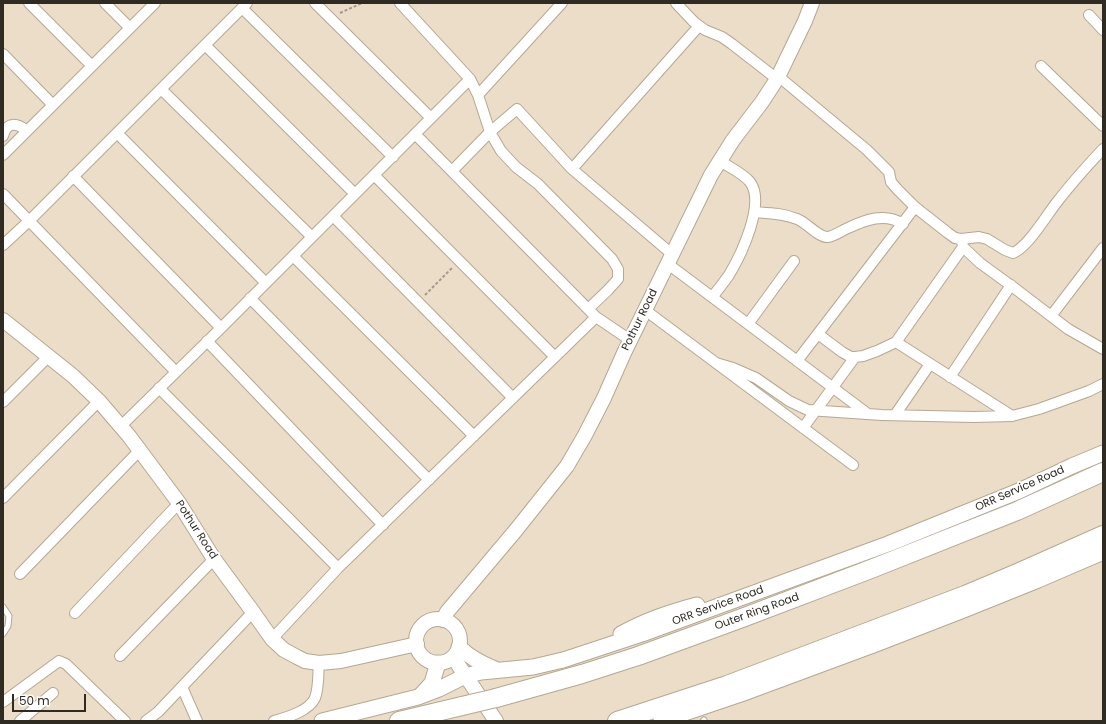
<!DOCTYPE html>
<style>
body{margin:0}
#map{position:relative;width:1106px;height:724px;overflow:hidden;background:#ebddc8;font-family:Poppins,sans-serif}
canvas{display:block}
.frame{position:absolute;inset:0;border:4px solid #2f2a22;pointer-events:none}
.scale{position:absolute;left:12px;top:694px;width:74px;height:18px;box-sizing:border-box;border:2px solid #2f2a22;border-top:0;padding-left:5px;font-size:12px;line-height:14px;white-space:nowrap;color:#2f2a22;-webkit-text-stroke:3px #fff;paint-order:stroke}
</style>
<div id="map">
<canvas width="1106" height="724"></canvas>
<div class="frame"></div>
<div class="scale">50 m</div>
</div>
<script>
const g = document.querySelector('canvas').getContext('2d');
g.lineJoin = 'round';
function stroke(path, color, width, dash) {
  g.strokeStyle = color;
  g.lineWidth = width;
  g.lineCap = dash ? 'butt' : 'round';
  g.setLineDash(dash || []);
  g.stroke(path);
}
function drawText(font, color, halo, rows, align = 'center') {
  g.font = font + ' Poppins,sans-serif';
  g.lineWidth = 4;
  g.setLineDash([]);
  g.textBaseline = 'middle';
  g.strokeStyle = halo;
  g.fillStyle = color;
  for (const [text, x, y, turn = 0] of rows) {
    g.save();
    g.translate(x, y);
    g.rotate((+turn || 0) * Math.PI / 180);
    g.textAlign = isNaN(turn) ? turn : align;
    if (halo) g.strokeText(text, 0, 0);
    g.fillText(text, 0, 0);
    g.restore();
  }
}
const lane = new Path2D(`
 M3,607l6,9 -1,10 -5,8
 M703,721l1,-1`);
const street = new Path2D(`
 M29,3l63,63
 M105,3l25,25
 M315,3l116,115
 M400,3l70,76 8,16 12,37 11,19 15,16 22,17 74,75 6,10v10l-10,11 -20,19
 M676,3l18,19 11,8 17,7 10,7 45,35
 M242,8l151,149
 M1089,15l14,15
 M205,45l150,149
 M3,54l50,51
 M1041,66l62,60
 M778,76l89,74 22,22 2,10 7,8 17,17 33,26 7,5 6,1 18,-2 8,2 18,11 8,3c15,-6 33,-37 44,-51 14,-18 30,-36 46,-53
 M161,89l151,148
 M478,95l84,-92
 M117,133l149,150
 M415,134l181,183 34,23
 M3,136c4,-15 14,-13 24,-5
 M3,155l152,-152
 M572,169l127,-143
 M452,171l38,-39 27,-23 55,60 101,86
 M374,175l181,182
 M73,176l148,152
 M3,194l173,178
 M754,212c14,1 29,1 43,7 9,3 22,19 31,18 7,-1 13,-6 20,-9 17,-8 37,-16 55,-4
 M333,216l180,182
 M962,241l1,6 17,16 33,24 55,42 35,20
 M3,245l26,-24 218,-218
 M293,256l181,180
 M668,264l200,150
 M712,297c6,-7 12,-15 17,-22 12,-20 37,-72 21,-93 -6,-8 -21,-15 -30,-21
 M250,298l179,182
 M645,310l208,155
 M1051,316l52,-68
 M748,324l46,-63
 M818,334l24,18 9,5h4l8,-1 14,-5 19,-9 67,-95
 M207,341l176,184
 M896,342l116,74
 M797,361l118,-154
 M716,363l17,5 23,10 33,23 19,9 74,5 92,2 38,-1 27,-7 50,-18 14,-7
 M950,377l61,-92
 M159,388l179,180
 M3,402l46,-46
 M895,415l35,-51
 M121,426l100,-98 249,-249
 M803,428l52,-71
 M3,498l96,-97
 M20,574l120,-124
 M75,613l104,-110
 M272,639l66,-71 258,-251
 M120,656l94,-97
 M182,687l15,34
 M3,702l56,-41 7,3 59,57
 M20,721l33,-28
 M146,721l12,-9 95,-100
 M274,721c14,-4 35,-10 41,-23 4,-11 3,-24 4,-35`);
const secondary = new Path2D(`
 M3,320l70,56 26,25 30,35 50,67 35,56 39,53 19,27 12,11 13,7 8,4 14,2 22,-2 76,-17
 M416 641a22 22 0 1 1 44 0a22 22 0 1 1-44 0Z
 M443,620l4,-8 69,-82 51,-64 18,-31 19,-37 20,-45 87,-178 22,-35 29,-38 15,-23 28,-58 7,-18
 M453,657l43,64`);
const primary = new Path2D(`
 M621,634c25,-14 49,-22 76,-29
 M459,647c11,11 23,17 38,23
 M421,695l11,-12 6,-20
 M322,721l96,-24 21,-8 26,-13 16,-4 52,-5 30,-7 79,-26 246,-90 131,-53 53,-25 31,-13
 M661,721l80,-27 135,-50 90,-35 72,-29 65,-28`);
const highway = new Path2D(`
 M496,698l86,-24 56,-18 104,-38 129,-49 146,-58 86,-39
 M399,721l63,-15
 M617,721l110,-36 238,-90 50,-21 88,-39`);
stroke(lane, '#b5a893', 7);
stroke(street, '#b5a893', 12);
stroke(secondary, '#b5a893', 16);
stroke(primary, '#b5a893', 17);
stroke(highway, '#b5a893', 20);
stroke(new Path2D(`
 M340,13l22,-10
 M425,295l28,-28`), '#a49a8a', 2, [3, 2]);
stroke(lane, '#fff', 5);
stroke(street, '#fff', 10);
stroke(secondary, '#fff', 14);
stroke(primary, '#fff', 15);
stroke(highway, '#fff', 18);
const highwayBridge = new Path2D(`
 M462,706l34,-8`);
stroke(highwayBridge, '#b5a893', 20, []);
stroke(highwayBridge, '#fff', 18);
drawText('11px', '#2f2a22', '#fff', [
 ["Pothur Road",640,320,-64],
 ["ORR Service Road",1020,489,-24],
 ["Pothur Road",196,530,57],
 ["ORR Service Road",718,606,-20],
 ["Outer Ring Road",757,612,-20]
]);
</script>
